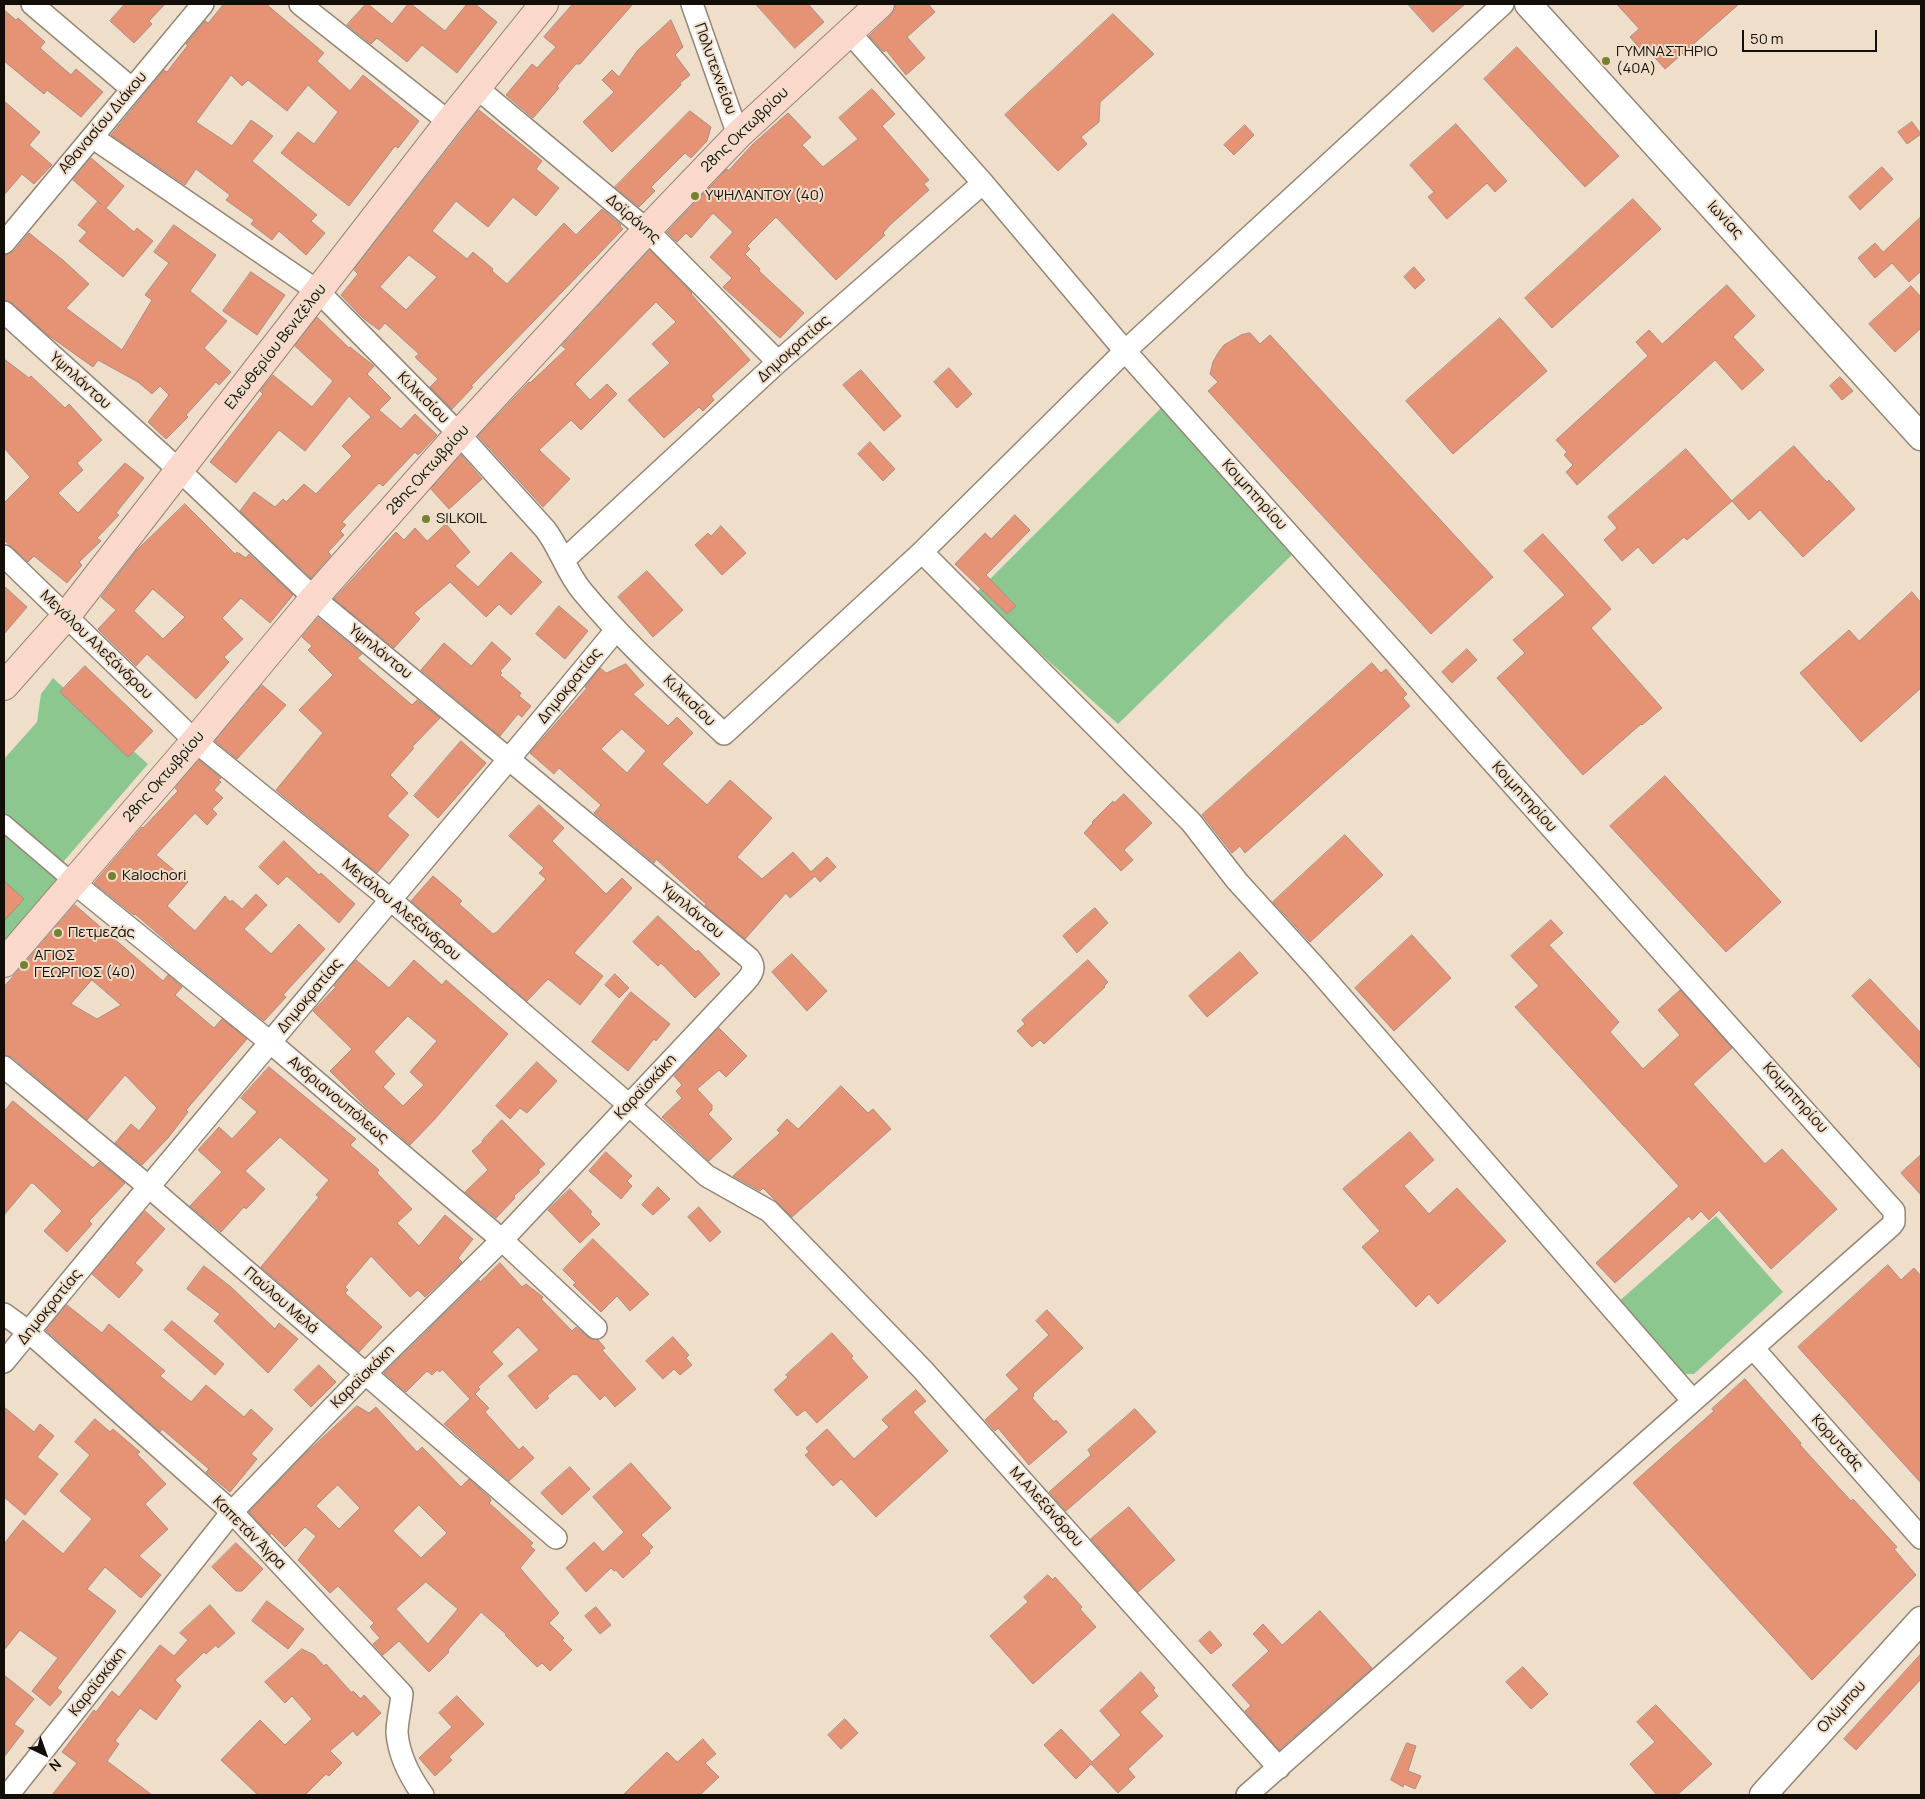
<!DOCTYPE html>
<meta charset="utf-8">
<style>
body{margin:0}
#map{position:relative;width:1925px;height:1799px;overflow:hidden;background:#efdeca;font-family:Manrope,sans-serif}
canvas{display:block}
.frame{position:absolute;inset:0;border:5px solid #140e08;pointer-events:none}
.north{position:absolute;left:20px;top:1729px;width:50px;height:50px;-webkit-text-stroke:4px #efdeca;paint-order:stroke;rotate:138deg;font-size:14px;font-weight:700;line-height:20px;text-align:center;color:#140e08}
.north::after{content:'';display:block;margin:auto;width:18px;height:22px;background:#140e08;clip-path:polygon(50% 0,100% 100%,50% 72%,0 100%)}
.scale{position:absolute;left:1742px;top:30px;width:135px;height:22px;box-sizing:border-box;border:2px solid #140e08;border-top:0;padding-left:6px;font-size:15px;line-height:18px;white-space:nowrap;color:#140e08;-webkit-text-stroke:4px #efdeca;paint-order:stroke}
</style>
<div id="map">
<canvas width="1925" height="1799"></canvas>
<div class="frame"></div>
<div class="north">N</div>
<div class="scale">50 m</div>
</div>
<script>
const g = document.querySelector('canvas').getContext('2d');
g.lineJoin = 'round';
function fill(path, color) {
  g.fillStyle = color;
  g.fill(path, 'evenodd');
}
function stroke(path, color, width, dash) {
  g.strokeStyle = color;
  g.lineWidth = width;
  g.lineCap = dash ? 'butt' : 'round';
  g.setLineDash(dash || []);
  g.stroke(path);
}
function drawText(font, color, halo, rows, align = 'center') {
  g.font = font + ' Manrope,sans-serif';
  g.lineWidth = 4;
  g.setLineDash([]);
  g.textBaseline = 'middle';
  g.strokeStyle = halo;
  g.fillStyle = color;
  for (const [text, x, y, turn = 0] of rows) {
    g.save();
    g.translate(x, y);
    g.rotate((+turn || 0) * Math.PI / 180);
    g.textAlign = isNaN(turn) ? turn : align;
    if (halo) g.strokeText(text, 0, 0);
    g.fillText(text, 0, 0);
    g.restore();
  }
}
fill(new Path2D(`
 M1163,406l135,143 -180,175 -143,-130z
 M53,678l95,86 -84,97 2,23 -62,77v-202l33,-37 4,-28z
 M1716,1216l67,76 -89,82h-8l-12,-4 -57,-67z`), '#8dc790');
const building = new Path2D(`
 M125,4h40l-16,17 3,3 -18,19 -24,-22z
 M224,4h42l58,49 -7,8 33,30 13,-16 56,46 -21,27 -3,-2 -46,60 -68,-53 17,-21 16,12 24,-32 -30,-27 -21,26 -39,-31 -6,6 -11,-11 -35,47 36,24 19,-26 22,16 -21,25 65,54 -6,6 14,12 -19,22 -27,-24 -7,9 -21,-16 3,-4 -28,-20 4,-5 -34,-26 -11,16 -74,-50 53,-65 3,2 21,-27 -2,-1 19,-23 3,2z
 M366,4h2l24,20 16,-20h3l34,27 22,-27h8l22,18 -40,51 -35,-28 -15,17 -30,-24 -6,6 -24,-19z
 M573,4h60l-53,60h-4l-19,22 2,2 -26,30 -27,-23 26,-31 5,4 19,-21 -12,-10z
 M756,4h52l16,18 -29,26z
 M895,4h33l7,8 -28,25 18,21 -19,17 -20,-25 -2,2 -15,-16 22,-21 4,-6z
 M1408,4h57l-32,28z
 M1617,4h122l-74,65 -17,-19 -4,3 -14,-16 9,-8z
 M4,10l12,10 2,-2 27,24 -5,6 31,27 5,-6 27,23 -22,25 -34,-27 -3,4 -40,-33z
 M1113,14l41,40 -54,48 -1,20 -18,15 6,7 -29,27 -53,-56z
 M671,20l12,27 -8,8 15,20 -10,8 1,2 -69,67 -29,-30 31,-30 -12,-12 10,-10 7,7 18,-26z
 M1517,47l102,109 -34,31 -101,-108z
 M872,89l23,25 -13,12 47,54 -5,4 5,6 -39,35 -7,8 2,2 -49,45 -60,-63 -29,29 3,3 -5,5 15,15 -1,2 45,42 -24,25 -57,-51 9,-9 -22,-21 23,-25 -20,-19 -22,25 -5,-5 -9,9 -10,-10 60,-63 1,2 25,-27 35,-31 23,24 -9,8 21,22 35,-28 -19,-21z
 M4,101l36,31 -11,13 23,20 -18,19 -12,-10 -18,21z
 M479,110l63,51 -6,8 23,19 -23,28 -23,-19 -25,30 -32,-26 -24,30 35,28 6,-7 20,17 -1,2 15,13 57,-61 12,12 26,-26 19,16 -1,1 3,3 -152,157 2,1 -21,22 -22,-22 8,-8 -23,-22 4,-3 -34,-31 -6,7 -16,-12 -22,-23 17,-21 -4,-4zM409,255l28,22 -31,33 -26,-23z
 M690,111l21,16 -4,14 -16,17 -6,-5 -34,34 4,4 -16,16 -24,-20z
 M1912,122l9,12 -14,10 -9,-12z
 M1456,124l51,57 -12,11 -8,-9 -40,36 -19,-22 6,-5 -24,-27z
 M1245,125l9,10 -20,20 -10,-10z
 M91,158l33,28 -18,22 28,24 3,-4 16,13 -30,36 -44,-36 8,-9 -9,-7 20,-24 4,4 -29,-25z
 M1882,167l11,12 -33,31 -11,-13z
 M1633,199l28,30 -109,99 -27,-30z
 M1921,217v54l-12,11 -17,-19 -17,15 -17,-20 17,-15 8,9z
 M174,225l42,30 -26,36 37,30 -23,27 27,24 -12,13 -3,-3 -30,33 2,2 -22,22 -18,-17 21,-27 -9,-9 -8,8 -14,-12 -40,-22 -5,7 -45,-32 -36,-32 -8,-3v-44l10,-5 15,-18 35,28 25,23 -23,24 56,42 30,-50 -7,-5 24,-32 -15,-11z
 M650,250l42,43 -1,1 59,66 -39,36 3,4 -11,11 -4,-4 -35,31 -36,-38 42,-37 -18,-19 24,-22 -20,-20 -81,82 15,16 17,-16 10,10 -36,36 -10,-10 -32,30 31,29 -27,28 -65,-71 51,-54 1,1 36,-34 -4,-3z
 M1414,267l11,13 -10,9 -11,-12z
 M251,272l34,23 -28,40 -34,-24z
 M1727,285l28,31 -22,21 31,33 -22,20 -27,-30 -138,125 -11,-13 7,-7 -9,-10 3,-3 -11,-12 92,-84 -12,-14 13,-12 13,14z
 M1911,286l10,11v31l-26,24 -26,-28z
 M317,317l32,31 1,-1 24,19 -7,8 24,24 -12,12 22,19 14,-15 22,21 -19,20 -3,-3 -32,34 -4,-3 -37,39 4,3 -6,6 4,4 -16,17 3,3 -20,23 -71,-67 14,-19 21,15 8,-8 3,3 18,-18 12,10 36,-38 -10,-10 29,-29 -22,-21 -44,55 -26,-21 -43,53 -26,-21 53,-68 -3,-3 13,-16 39,32 21,-26 -38,-35z
 M1500,318l47,53 -94,83 -47,-53z
 M1250,333l10,11 10,-9 223,242 -62,57 -223,-243 10,-9 -8,-8 3,-12 5,-9 6,-8 17,-10z
 M4,359l25,19 2,-2 34,32 4,-4 33,36 -25,23 6,7 -25,23 20,20 47,-50 19,15 -28,35 3,2 -22,23 4,3 -22,21 3,3 -15,18 -33,-27 -6,6 -24,-22v-37l26,-26 -26,-29z
 M949,368l23,26 -15,14 -23,-26z
 M861,370l40,46 -17,15 -41,-46z
 M1840,377l13,14 -11,9 -12,-14z
 M870,442l25,27 -12,12 -25,-27z
 M1794,446l33,36 2,-2 26,29 -52,48 -43,-47 -11,10 -17,-19z
 M1686,449l46,52 -45,39 -3,-3 -31,27 -15,-17 -16,14 -18,-21 13,-12 -9,-11z
 M461,455l21,24 -33,30 -18,-20z
 M185,504l50,50 2,-2 9,6 3,-4 44,41 -23,28 -29,-25 -19,20 21,21 -19,18 5,5 -33,37 -49,-45 -11,12 -38,-37 18,-19 -15,-13 36,-47zM153,589l32,28 -22,22 -29,-28z
 M1015,515l15,15 -44,45 30,31 -9,8 -52,-50 30,-31 6,6z
 M446,524l24,28 -15,14 23,21 33,-35 31,30 -31,33 -12,-11 -13,13 -36,-35 -36,31 6,6 -26,29 -60,-49 62,-67 8,8 11,-12 12,13z
 M721,526l25,27 -24,22 -27,-30 13,-12 3,3z
 M1543,534l68,75 -20,19 71,80 -20,17 -1,-1 -58,51 -86,-97 28,-25 -12,-13 52,-45 -41,-44z
 M647,571l36,39 -30,27 -35,-40z
 M4,586l23,21 -23,27z
 M1912,592l9,11v85l-60,54 -61,-69 49,-43 10,11z
 M559,606l29,25 -23,28 -29,-25z
 M318,618l44,36 -5,4 55,47 5,-5 23,18 -28,29 2,1 -24,27 18,18 -21,23 22,19 -32,38 -101,-83 47,-57 -24,-23 34,-35 -25,-25 4,-4 -10,-9z
 M492,642l19,17 -11,12 2,2 -2,2 21,18 -2,3 12,10 -9,11 -4,-3 -18,22 -79,-66 23,-27 27,23z
 M1467,649l10,11 -25,23 -10,-11z
 M1372,663l9,10 5,-4 21,25 -4,4 7,8 -165,147 -5,-7 -8,7 -30,-38z
 M626,664l18,21 -11,9 35,32 9,-9 16,16 -31,31 45,41 23,-25 42,38 -35,39 25,22 31,-27 18,20 16,-15 9,10 -16,15 -5,-6 -25,22 -4,-5 -41,46 -40,-33 1,-2 -50,-45 -2,4 -60,-50 7,-8 -42,-37 -5,6 -24,-21 57,-65 -2,-1 15,-19 6,5zM622,729l24,22 -19,22 -26,-24z
 M85,666l68,65 -25,26 -68,-65z
 M262,685l24,20 -49,54 -22,-18z
 M461,741l25,22 -48,55 -24,-22z
 M199,760l22,18 -3,2 3,2 -7,8 9,8 -11,11 5,5 -10,11 -12,-12 -39,42 32,27 -21,24 28,25 30,-35 5,6 2,-2 10,9 14,-15 11,11 -23,24 27,25 28,-30 26,25 -42,46 3,2 -22,24 -86,-70 -43,-37 -1,1 -40,-32 48,-56 1,1 35,-37 -3,-3z
 M1665,776l116,126 -55,50 -116,-126z
 M1124,794l28,29 -28,27 9,10 -12,11 -37,-38 9,-10 -1,-1 21,-21 1,2z
 M539,805l25,23 -12,13 54,53 16,-16 10,10 -58,65 29,23 -23,29 -32,-26 -21,22 -116,-100 22,-25 29,25 -3,3 34,30 4,-2 49,-53 -7,-6 5,-5 -35,-32z
 M1345,835l38,40 -73,67 -37,-40z
 M284,841l35,34 2,-2 34,31 -16,19 -52,-47 -9,9 -19,-18z
 M4,881l20,18 -20,22z
 M75,905l88,76 5,-6 14,12 -7,8 39,33 8,-9 25,20 -61,71 2,2 -20,26 -26,27 -27,-22 16,-19 8,7 18,-23 -32,-33 -38,45 -75,-63 -8,-2v-68zM92,980l29,25 -24,14 -26,-15z
 M1095,908l13,15 -31,30 -14,-17z
 M658,916l38,36 2,-2 22,24 -25,24 -34,-35 -3,3 -25,-24z
 M1551,920l12,13 -14,12 70,77 -9,10 33,37 37,-34 -22,-25 22,-20 52,58 -39,36 72,80 17,-15 55,60 -66,60 -52,-59 -10,10 -8,-9 -9,9 -3,-4 -74,67 -19,-20 83,-77 -164,-179 24,-21 -28,-30z
 M1412,935l39,43 -57,53 -39,-43z
 M1240,952l18,21 -51,44 -18,-21z
 M792,954l35,37 -20,20 -35,-39z
 M356,960l33,28 25,-28 28,25 4,-5 62,54 -74,86 -24,25 -46,-40 -34,-34 22,-22 -39,-38 23,-24 -2,-1zM408,1016l29,25 -27,31 14,13 -21,21 -20,-19 12,-13 -21,-22z
 M1088,960l20,22 -4,4 1,1 -61,57 -4,-4 -8,7 -15,-16 8,-7 -3,-4z
 M615,974l14,14 -10,10 -14,-13z
 M1870,979l51,54v36l-69,-73z
 M631,992l39,32 -14,17 -2,-2 -26,32 -36,-29z
 M719,1028l28,28 -21,21 -7,-7 -22,19 15,16v5l-4,4 24,25 -23,22 -47,-44 20,-19 -6,-7 6,-6 -8,-9z
 M537,1062l20,19 -30,32 -7,-5 -10,11 -14,-13z
 M269,1067l87,72 -6,6 29,25 -2,3 35,36 -15,14 22,23 26,-31 28,24 -15,19 4,4 -37,35 -7,-7 -8,7 -39,-41 -26,31 3,3 -3,3 37,34 -23,25 -98,-85 58,-70 -3,-2 13,-15 -49,-43 -35,34 20,18 -19,20 -2,-2 -23,25 -31,-26 32,-34 -24,-22 21,-23 13,12 25,-27 -16,-14z
 M841,1086l27,27 5,-4 18,20 -99,88 -29,-29 -3,3 -27,-15 47,-43 -3,-3 10,-11 11,10z
 M13,1101l80,67 6,-6 26,21 -36,38 3,3 -25,28 -23,-21 18,-20 -29,-28h-2l-27,32v-103z
 M502,1120l43,44 -7,6 2,2 -26,24 1,2 -19,20 -31,-26 23,-22 -16,-19 11,-9 -1,-1z
 M1410,1132l24,28 -30,26 25,28 28,-26 49,53 -68,63 -9,-10 -13,13 -54,-60 18,-16 -37,-42z
 M606,1152l26,24 -5,5 5,5 -11,13 -32,-28z
 M1921,1155v40l-20,-22z
 M658,1187l12,12 -17,16 -11,-10z
 M570,1189l22,23 -2,2 10,10 -20,19 -32,-33z
 M699,1207l22,25 -11,10 -22,-25z
 M145,1211l20,18 -30,34 8,7 -24,28 -27,-24z
 M593,1239l56,55 -19,17 -13,-15 -16,16 -28,-27 3,-2 -13,-13z
 M500,1263l22,24 4,-3 17,13 -2,2 31,32 4,-4 12,10 10,3 7,8 -3,2 34,39 -21,18 -10,-12 -5,5 -24,-26 -2,1 -1,-1 -26,22 2,2 -13,11 -28,-33 31,-26 -21,-23 -26,25 11,12 -25,23 2,2 -5,5 14,14 -4,4 34,38 4,-4 11,12 -25,23 -65,-57 26,-25 -28,-30 -2,3 -3,-2 -5,5 -5,-4 -21,21 -22,-19 95,-93 1,2z
 M1888,1265l13,15 13,-12 7,8v207l-123,-136z
 M204,1266l27,21 44,42 4,-6 19,16 -30,34 -54,-52 6,-7 -33,-25z
 M67,1305l35,28 7,-9 56,47 -5,5 31,26 15,-17 38,32 7,-8 22,20 -22,25 6,5 -27,33 -24,-20 3,-3 -47,-40 -2,3 -114,-102z
 M1047,1310l36,38 -50,46 1,2 -2,2 22,24 2,-2 11,12 -38,33 -31,-37 -3,3 -10,-11 34,-31 -13,-14 43,-40 -13,-14z
 M172,1321l52,43 -9,11 -51,-45z
 M832,1333l21,23 -2,2 17,19 -51,46 -12,-13 -8,6 -23,-26 14,-13 -2,-2z
 M673,1337l16,18 -3,3 6,7 -12,10 -6,-6 -11,10 -17,-18z
 M319,1365l17,17 -25,25 -17,-17z
 M1745,1379l56,64 -1,2 51,56 2,-2 44,48 -3,2 22,26 -104,105 -179,-197 81,-72 -2,-2z
 M916,1390l10,11 -13,11 35,39 -72,66 -35,-38 -8,7 -28,-31 4,-3 -3,-4 21,-19 27,30 35,-32 -7,-7z
 M357,1406l12,7 7,-6 41,45 5,-5 39,40 8,-8 21,19 1,3 -2,2 44,40 -3,3 5,4 -15,18 39,45 -10,10 15,15 -2,2 10,10 -22,21 -8,-8 -5,4 -32,-32 1,-1 -25,-22 -33,38 1,2 -20,20 -30,-31 -16,14 -10,-11 7,-6 -10,-11 4,-4 -36,-37 -8,7 -32,-33 18,-24 -11,-9 -20,20 -14,-14 -1,2 -21,-23 56,-58zM338,1485l22,23 -21,21 -23,-23zM419,1505l28,28 -26,25 -28,-27zM426,1582l32,27 -30,35 -32,-35z
 M4,1407l30,25 6,-8 14,12 -17,21 21,17 -33,41 -21,-18z
 M1135,1409l21,23 -90,79 -17,-19 42,-37 -3,-5z
 M95,1419l15,13 3,-3 27,23 -3,2 29,30 -21,20 23,25 -29,27 22,19 -20,23 -36,-31 -18,22 29,22 -59,77 5,4 -12,14 -18,-15 26,-33 -38,-28 -16,20v-106l19,-24 40,34 29,-35 -32,-28 30,-36 -15,-13z
 M631,1463l40,45 -30,27 12,12 -4,4 1,2 -27,25 -7,-8 -2,1 -3,-3 -25,24 -20,-24 28,-26 9,10 21,-20 -31,-35z
 M570,1467l20,22 -28,26 -21,-22z
 M1129,1507l46,53 -37,32 -47,-53z
 M236,1543l27,26 -21,22h-6l-24,-24z
 M1048,1575l5,5 2,-3 27,30 -2,2 16,18 -63,57 -43,-48 38,-34 -4,-5z
 M267,1601l37,28 -16,20 -36,-28z
 M210,1605l25,28 -17,15 -2,-3 -10,9 -2,-2 -29,28 6,6 -25,34 -16,-12 -25,33 4,3 -12,17 45,34h-100l25,-32 -15,-11 32,-42 2,2 16,-21 7,6 41,-52 14,11 14,-16 -8,-7z
 M596,1607l15,18 -11,9 -15,-18z
 M1320,1611l52,57 -93,82 -34,-39 6,-5 -19,-21 37,-34 -16,-17 10,-10 19,21z
 M1210,1631l12,14 -11,9 -12,-13z
 M302,1649l12,6 10,11 2,-2 26,29 1,-2 8,8 3,-4 17,18 -24,23 -4,-5 -23,20 12,12 -13,13 -3,-2 -21,21h-47l-37,-35 39,-40 25,25 27,-26 -20,-23 -7,7 -20,-21z
 M1921,1654v25l-65,71 -12,-11z
 M1523,1667l25,27 -17,15 -25,-27z
 M1141,1672l14,16 -2,2 5,6 -18,16 23,24 -35,33 7,8 -17,16 -27,-29 -15,15 -32,-34 17,-16 31,33 29,-27 -21,-24z
 M4,1675l30,24 -20,25 10,7 -20,26z
 M457,1696l27,28 -35,33 3,3 -17,16 -16,-18 33,-31 -13,-14z
 M1656,1705l56,59 -35,31h-20l-27,-31 25,-22 -18,-20z
 M845,1719l13,14 -17,16 -13,-14z
 M703,1739l13,15 -11,9 14,14 -19,18h-77l44,-43 10,10z
 M1407,1743l9,3 -8,25 13,5 -6,13 -11,-5 -1,3 -12,-7z`);
fill(building, '#e69275');
stroke(building, '#a78e86', 1);
const pedestrian = new Path2D(`
 M4,823l69,59`);
const minor = new Path2D(`
 M32,4l99,84
 M300,4l149,118
 M692,4l46,131
 M849,32l134,151 142,168 769,860v11l-3,4 -644,569
 M477,88l170,142 131,132
 M92,137l227,155 140,142 86,95c15,19 21,43 37,62 43,52 94,97 142,143l198,-182 203,-201 378,-347
 M4,243l199,-239
 M4,312l175,158 135,128 435,360c7,9 4,16 -4,24l-243,258 -137,134 -133,138 -224,283
 M922,552l269,270 46,59 79,87 377,433
 M4,556l191,185 196,159 238,205 78,71 62,35 154,159 356,398
 M564,560l214,-198 205,-179
 M73,882l198,161 231,197 94,88
 M4,1067l145,120 407,351
 M4,1314l25,18 203,180 170,182c-1,12 -5,27 -5,39 2,23 13,44 26,62
 M1753,1348l168,190
 M4,1362c200,-246 410,-486 612,-732`);
const tertiary = new Path2D(`
 M1528,4l393,433
 M1763,1795l158,-175`);
const secondary = new Path2D(`
 M4,686l63,-71 382,-493 95,-118
 M4,963l191,-222 119,-143 145,-164 188,-204 91,-95 142,-131`);
stroke(pedestrian, '#958674', 19);
stroke(minor, '#958674', 24);
stroke(tertiary, '#958674', 29);
stroke(secondary, '#958674', 30);
stroke(pedestrian, '#fff', 16);
stroke(minor, '#fff', 21);
stroke(tertiary, '#fff', 26);
stroke(secondary, '#fad8cc', 28);
for (const [x, y, r, color] of [
 [1606,61,5,"#75812e"],
 [695,196,5,"#75812e"],
 [426,519,5,"#75812e"],
 [112,876,5,"#75812e"],
 [58,933,5,"#75812e"],
 [24,965,5,"#75812e"]
]) {
  const dot = new Path2D();
  dot.arc(x, y, r, 0, 2 * Math.PI);
  g.fillStyle = color;
  g.fill(dot);
  stroke(dot, '#efdeca', 2);
}
drawText('15px', '#140e08', '#efdeca', [
 ["ΓΥΜΝΑΣΤΗΡΙΟ",1616,52],
 ["(40Α)",1616,69],
 ["ΥΨΗΛΑΝΤΟΥ (40)",705,196],
 ["SILKOIL",436,519],
 ["Kalochori",122,876],
 ["Πετμεζάς",68,933],
 ["ΑΓΙΟΣ",34,956],
 ["ΓΕΩΡΓΙΟΣ (40)",34,973]
], 'left');
drawText('15px', '#140e08', '#efdeca', [
 ["Πολυτεχνείου",715,69,70],
 ["Αθανασίου Διάκου",103,123,-50],
 ["28ης Οκτωβρίου",745,130,-44],
 ["Δοϊράνης",633,219,41],
 ["Ιωνίας",1725,220,47],
 ["Ελευθερίου Βενιζέλου",276,347,-52],
 ["Δημοκρατίας",794,349,-42],
 ["Υψηλάντου",80,381,42],
 ["Κιλκισίου",423,398,45],
 ["28ης Οκτωβρίου",428,470,-48],
 ["Κοιμητηρίου",1254,495,48],
 ["Μεγάλου Αλεξάνδρου",96,645,44],
 ["Υψηλάντου",380,652,39],
 ["Δημοκρατίας",570,686,-51],
 ["Κιλκισίου",689,701,44],
 ["28ης Οκτωβρίου",164,777,-49],
 ["Κοιμητηρίου",1524,797,48],
 ["Μεγάλου Αλεξάνδρου",401,910,40],
 ["Υψηλάντου",692,911,40],
 ["Δημοκρατίας",310,996,-50],
 ["Καραϊσκάκη",646,1087,-47],
 ["Κοιμητηρίου",1795,1098,48],
 ["Ανδριανουπόλεως",338,1100,40],
 ["Παύλου Μελά",281,1301,41],
 ["Δημοκρατίας",50,1307,-51],
 ["Καραϊσκάκη",363,1377,-45],
 ["Κορυτσάς",1837,1443,48],
 ["Μ.Αλεξάνδρου",1046,1507,48],
 ["Καπετάν Άγρα",249,1533,45],
 ["Καραϊσκάκη",98,1682,-52],
 ["Ολύμπου",1842,1707,-48]
]);
</script>
